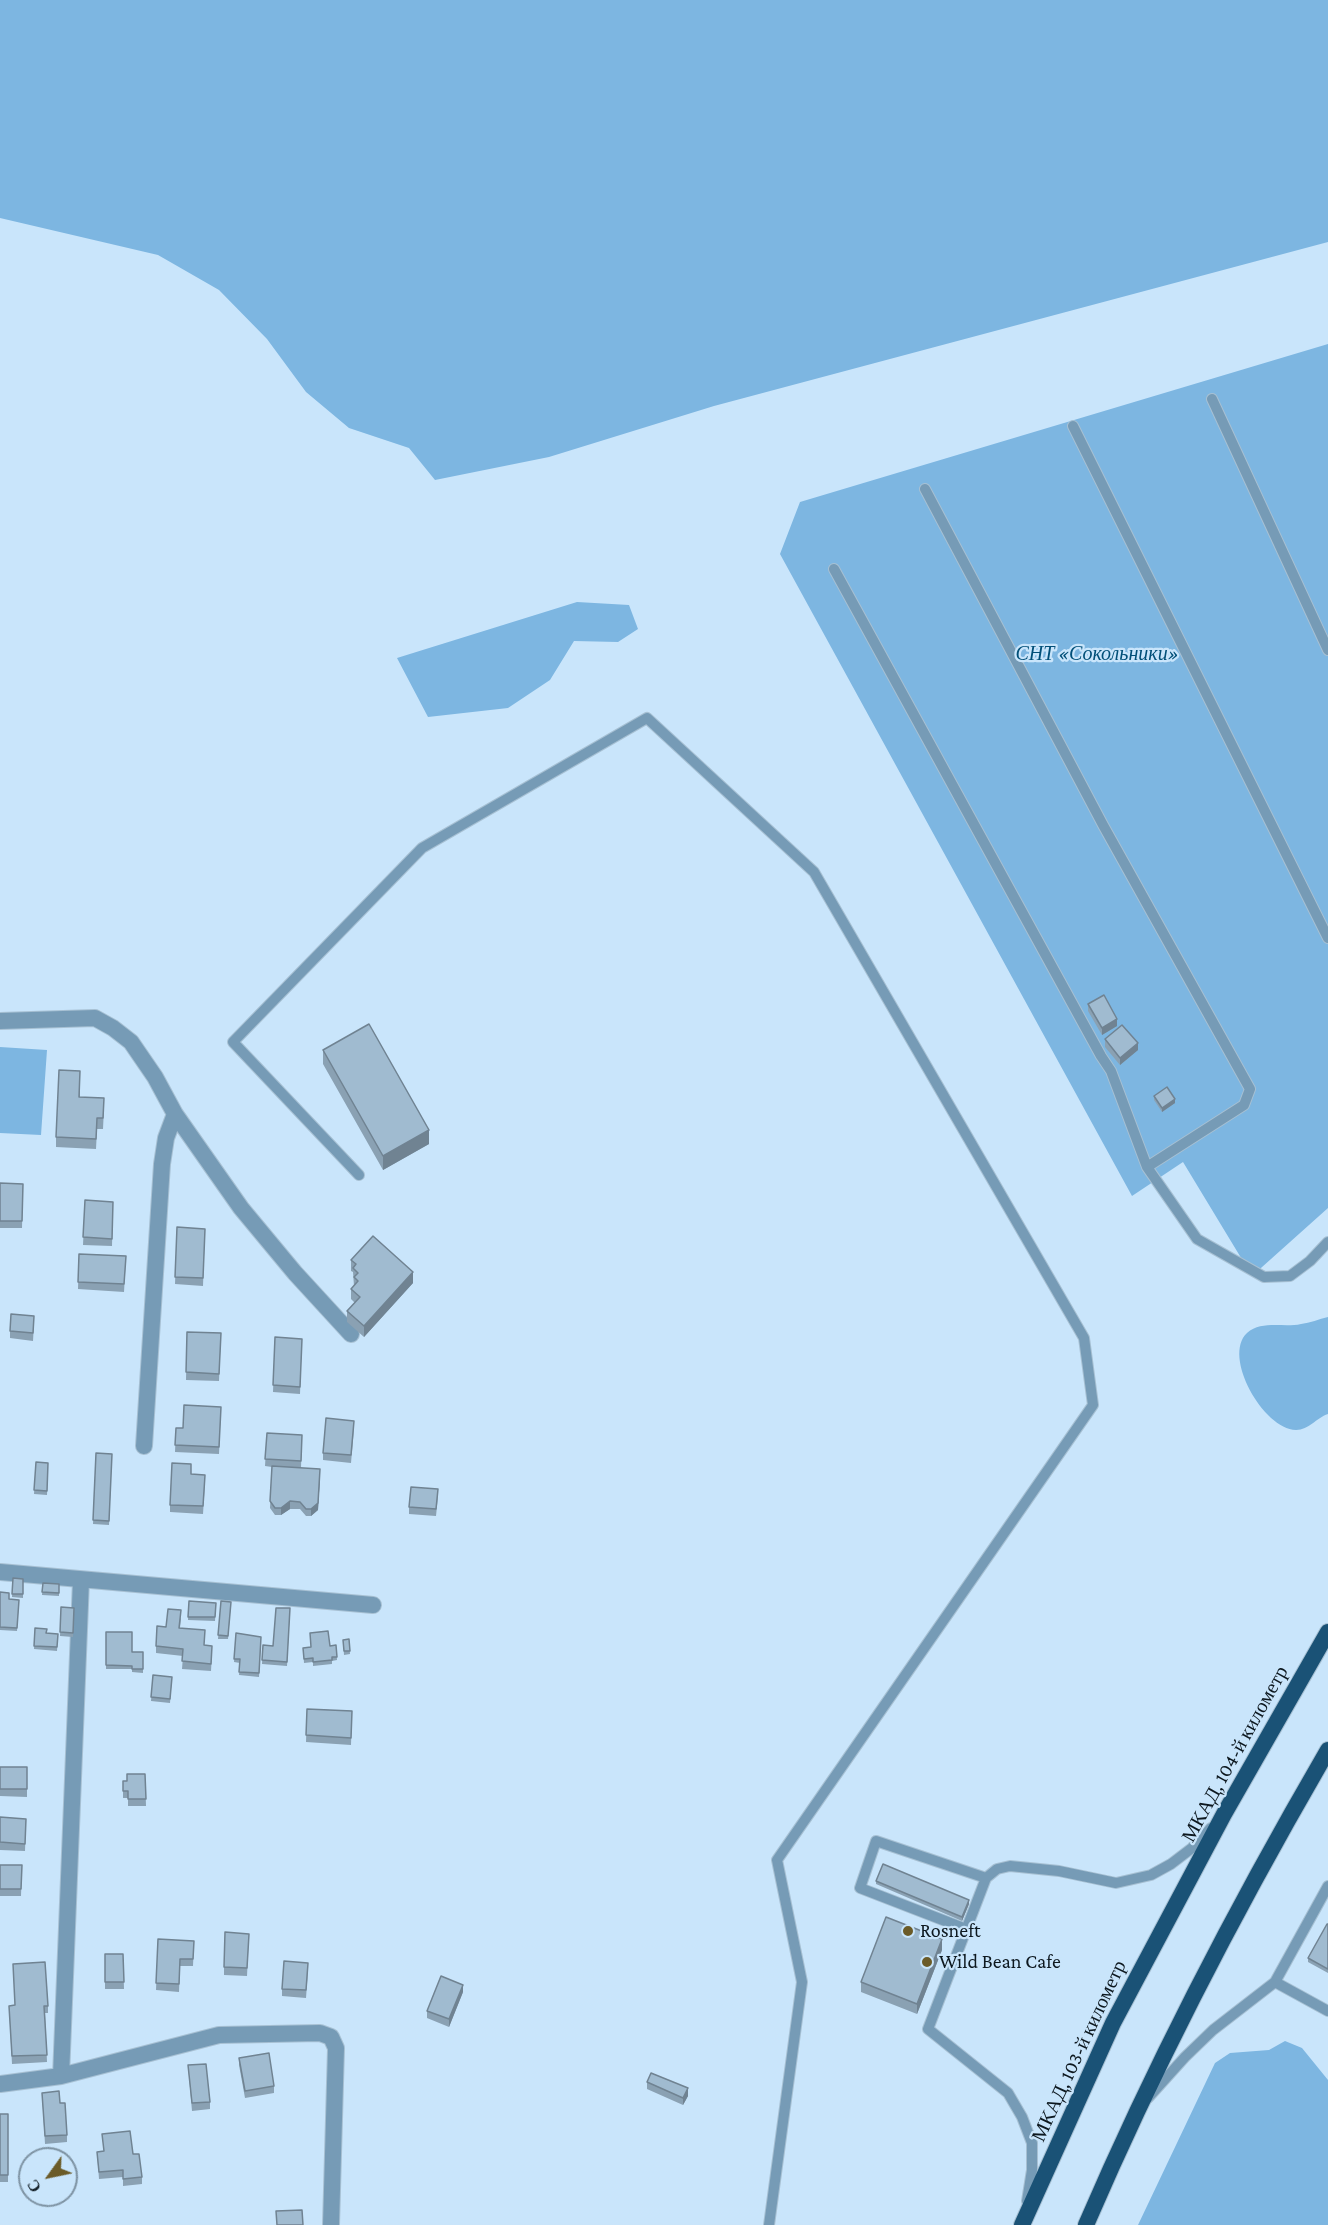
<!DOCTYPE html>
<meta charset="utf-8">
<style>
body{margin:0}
#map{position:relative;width:1328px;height:2225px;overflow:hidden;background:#c9e5fb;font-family:"Crimson Pro",serif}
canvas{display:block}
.north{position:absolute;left:18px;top:2147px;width:60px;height:60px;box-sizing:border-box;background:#c9e5fb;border:2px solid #7e93a3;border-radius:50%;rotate:237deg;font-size:16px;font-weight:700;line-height:24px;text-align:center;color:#0d181f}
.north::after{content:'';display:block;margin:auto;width:21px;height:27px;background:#6b5b28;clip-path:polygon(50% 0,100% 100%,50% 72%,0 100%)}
</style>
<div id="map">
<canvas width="1328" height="2225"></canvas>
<div class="north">С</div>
</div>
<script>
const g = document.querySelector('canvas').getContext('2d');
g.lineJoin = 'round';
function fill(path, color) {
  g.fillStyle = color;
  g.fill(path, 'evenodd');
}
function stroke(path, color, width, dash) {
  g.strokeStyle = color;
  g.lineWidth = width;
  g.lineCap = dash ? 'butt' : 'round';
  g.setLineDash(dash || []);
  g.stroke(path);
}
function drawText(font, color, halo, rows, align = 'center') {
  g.font = font + ' "Crimson Pro",serif';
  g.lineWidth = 4.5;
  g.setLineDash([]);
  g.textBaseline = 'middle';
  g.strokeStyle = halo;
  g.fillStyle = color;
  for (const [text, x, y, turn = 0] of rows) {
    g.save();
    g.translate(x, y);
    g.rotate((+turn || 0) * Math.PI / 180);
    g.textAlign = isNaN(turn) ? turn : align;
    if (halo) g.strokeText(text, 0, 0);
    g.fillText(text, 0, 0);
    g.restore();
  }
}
fill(new Path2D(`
 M0,0h1328v242l-614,164 -165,51 -114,23 -26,-32 -60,-20 -43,-36 -39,-53 -48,-49 -61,-35 -158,-37z
 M1328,344v864l-76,68 -69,-114 -51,34 -352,-642 20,-52z
 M577,602l52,3 9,24 -20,13 -44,-1 -24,39 -42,28 -80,9 -31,-59z
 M0,1047l47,3 -6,85 -41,-2z
 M1328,1317v97c-12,4 -19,16 -32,16 -33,-1 -74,-74 -49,-97 15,-13 37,-5 54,-9 9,-1 18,-5 27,-7z
 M1285,2041l17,7 26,32v145h-190l77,-162 15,-10 39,-3z`), '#7db6e1');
const service = new Path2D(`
 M1212,399l116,251
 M1073,426l255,512
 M925,489l178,336 147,264 -6,16 -97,62
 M834,569l267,487 10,15 36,96 50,72 67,38 26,-1 20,-15 18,-19
 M359,1175l-126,-133 189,-194 225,-130 167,154 270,466 9,67 -316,455 25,122 -33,243
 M966,1929l-106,-41 16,-47 110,37
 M1275,1982l53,29
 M1148,2098l37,-41 28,-27 62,-48 53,-96
 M1027,2201l5,-31v-27l-10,-26 -14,-24 -80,-64 58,-151 11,-9 13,-3 49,5 57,12 35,-8 20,-11 21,-16 19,-20`);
const minor = new Path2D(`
 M0,1021l95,-3 18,10 18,14 24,35 20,37 66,94 54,65 56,61
 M144,1446l18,-282 4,-26 9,-24
 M0,1572l373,33
 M61,2076l20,-496
 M0,2084l61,-8 158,-41 101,-2 11,4 5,11 -5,177`);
const trunk = new Path2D(`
 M1022,2225l91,-202 111,-209 104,-182
 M1086,2225c70,-163 153,-322 242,-475`);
stroke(service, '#a7c0d3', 12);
stroke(minor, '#a7c0d3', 18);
stroke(trunk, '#a7c0d3', 18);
stroke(service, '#769bb6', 10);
stroke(minor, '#769bb6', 16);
stroke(trunk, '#1a5276', 16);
fill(new Path2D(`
 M1088,1004l29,22 -15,9 -14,-24z
 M1105,1039l33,11 -18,15 -15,-18z
 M323,1050l106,94 -46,26 -60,-106z
 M80,1081v16l24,11 -1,21h-6l-1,20 -40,-2v-10z
 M1154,1096l21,7 -13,9 -8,-12z
 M0,1183l23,1 -1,44h-22z
 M85,1200l28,2 -1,44 -29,-1z
 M177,1227l28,2 -2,57 -28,-2z
 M79,1254l47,2 -2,36 -46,-3z
 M351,1260l62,23 -49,54 -17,-15v-11l8,-8 -4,-4v-10l3,-3 -1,-14 -2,-1z
 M34,1323l-1,18 -23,-3v-7z
 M187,1332l34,1 -2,48 -33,-1z
 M275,1337l27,2 -2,55 -27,-2z
 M221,1407l-2,47 -44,-2 1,-24h7z
 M354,1428l-3,35 -28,-3v-7z
 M267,1433l35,2 -1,33 19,8 -2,34 -7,6h-5l-6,-7h-10l-9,6h-6l-5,-7 2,-41 -7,-1z
 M96,1453l16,1 -3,71 -16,-1z
 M36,1462l12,1 -1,32 -13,-1z
 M205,1482l-2,32 -33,-2v-7z
 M438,1496l-2,20 -27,-2v-7z
 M13,1578l10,1v19l-11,-1z
 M43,1583l16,1v12l-17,-1z
 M0,1592l9,7 10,1 -2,31 -17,-1z
 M189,1601l27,2 -1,18 -27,-1z
 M221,1601l10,1 -3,37h-10z
 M61,1607l13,1 -1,29 -13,-1z
 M290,1608l-3,58 -25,-2 1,-19 10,1z
 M181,1618l-1,10 24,18 8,7 -1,18 -29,-2 1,-13 -27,-3v-7l10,-19z
 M35,1628l12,5 11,1 -1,17 -23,-2z
 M106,1632l26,20h11v21l-11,-1v-3h-26z
 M236,1633l25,4 -2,40 -20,-2 1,-12 -6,-1z
 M349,1639l1,15 -6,1 -1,-15z
 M336,1645l1,15 -5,1v3l-19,2v-4l-9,1 -1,-15z
 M153,1675l19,2 -2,26 -19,-2z
 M307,1709l45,2 -1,34 -45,-3z
 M0,1767h27v30l-27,-1z
 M145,1774l1,32h-18v-8h-5v-17h4z
 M0,1817l26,2 -1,32 -25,-1z
 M0,1865h22l-1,31h-21z
 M876,1881l93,23 -7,17 -86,-37z
 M1328,1924v49l-20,-11v-4z
 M249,1934l-2,42 -23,-1v-8z
 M158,1939l36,2 -1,25h-13l-1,26 -23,-2z
 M942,1950l-25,64 -56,-22v-10z
 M105,1954h18l1,35h-19z
 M308,1970l-2,28 -24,-2v-7z
 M463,1992l-14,35 -22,-9v-7z
 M9,2006h39v7h-3l2,49 -35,2z
 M239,2058l35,28v7l-29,5 -6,-33z
 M188,2065l22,37v7l-18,2z
 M647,2082l41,14 -5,9 -36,-16z
 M42,2093l18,10 7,32v7l-22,2z
 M0,2114h8v68h-8z
 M102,2134l31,20 9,23v7l-19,2v-9l-24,2 -2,-27h7z`), '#8aa1b3');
fill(new Path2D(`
 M1117,1019v7l-15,9v-7z
 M1138,1043v7l-18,15v-7z
 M1175,1099v4l-13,9v-4z
 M429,1130v14l-46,26v-14z
 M413,1272v11l-49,54v-11z
 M320,1476l-2,34 -7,6v-7z
 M290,1501v8l-9,6v-7z
 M969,1900v4l-7,17v-4z
 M942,1939v11l-25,64v-10z
 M463,1985v7l-14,35v-8z
 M688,2088v8l-5,9v-7z`), '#708392');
const building = new Path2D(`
 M1104,995l13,24 -15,9 -14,-24z
 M369,1024l60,106 -46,26 -60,-106z
 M1122,1025l16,18 -18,15 -15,-19z
 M59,1070l21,1 -1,26 25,1 -1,20h-6l-1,21 -40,-2z
 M1167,1087l8,12 -13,9 -8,-12z
 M0,1183l23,1 -1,37h-22z
 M85,1200l28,2 -1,37 -29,-2z
 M177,1227l28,2 -2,49 -28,-1z
 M373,1236l40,36 -49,54 -17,-15 13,-14 -9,-8 7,-8 -4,-4 4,-4 -5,-5 3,-4 -5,-4z
 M79,1254l47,2 -2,28 -46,-2z
 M11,1314l23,2 -1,17 -23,-2z
 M187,1332l34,1 -2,41 -33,-2z
 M275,1337l27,2 -2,48 -27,-2z
 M184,1405l37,2 -2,40 -44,-2 1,-17h7z
 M326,1418l28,3 -3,34 -28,-2z
 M267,1433l35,2 -1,26 -36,-2z
 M96,1453l16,1 -3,67 -16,-1z
 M36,1462l12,1 -1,28 -13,-1z
 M172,1463l19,1v10l14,1 -2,31 -33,-1z
 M272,1466l48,3 -2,34 -7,6h-5l-6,-7 -10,-1 -9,7h-6l-5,-7z
 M411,1487l27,2 -2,20 -27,-2z
 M13,1578l10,1v15h-11z
 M43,1583l16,1v9l-17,-1z
 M0,1592l9,1v6l10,1 -2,28 -17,-1z
 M189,1601l27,2 -1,14h-27z
 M221,1601l10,1 -3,34 -10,-1z
 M61,1607l13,1 -1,25 -13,-1z
 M276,1608h14l-3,54 -25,-2 1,-15 10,1z
 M168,1609l13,1 -2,18 26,2 -1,15 8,1 -1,18 -29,-3 1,-12 -27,-3 1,-20 9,1z
 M35,1628l12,1 -1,4 12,1 -1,13 -23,-1z
 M328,1631l2,15 6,-1 1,12h-5v3l-19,2v-4l-9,1 -1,-11 8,-1 -1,-14z
 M106,1632h26v20h11v17h-11v-3l-26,-1z
 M236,1633l25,4 -2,36 -20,-1 1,-13h-6z
 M349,1639l1,12h-6l-1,-11z
 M153,1675l19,2 -2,22 -19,-2z
 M307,1709l45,2 -1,27 -45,-3z
 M0,1767h27v22h-27z
 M127,1774h18l1,25h-18v-8h-5v-10h4z
 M0,1817l26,2 -1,25 -25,-2z
 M883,1864l86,36 -7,17 -86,-36z
 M0,1865h22l-1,24h-21z
 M886,1917l56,22 -25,65 -56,-22z
 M1327,1924h1v45l-20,-11z
 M225,1932l24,2 -2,34 -23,-1z
 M158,1939l36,2 -1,18h-13l-1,25 -23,-1z
 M105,1954h18l1,28h-19z
 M284,1961l24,2 -2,27 -24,-1z
 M45,1962l3,44h-4l3,49 -35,1 -3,-50 6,-1 -2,-41z
 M441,1976l22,9 -14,34 -22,-8z
 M269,2053l5,33 -29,5 -6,-33z
 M206,2064l4,38 -18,1 -4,-38z
 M651,2073l37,15 -5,10 -36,-16z
 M59,2091l1,12h5l2,32 -22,1 -3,-43z
 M0,2114h8v61h-8z
 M130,2131l3,23h6l3,23 -19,2v-9l-24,2 -2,-20 7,-1 -2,-17z
 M302,2210l1,15h-26l-1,-14z`);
fill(building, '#a0bbd0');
stroke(building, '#708392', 1.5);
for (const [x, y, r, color] of [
 [908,1931,6,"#6b5b28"],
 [927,1962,6,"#6b5b28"]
]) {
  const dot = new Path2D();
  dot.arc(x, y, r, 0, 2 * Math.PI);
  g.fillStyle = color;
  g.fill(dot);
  stroke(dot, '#c9e5fb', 2);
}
drawText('italic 20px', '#014f78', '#c9e5fb', [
 ["СНТ «Сокольники»",1097,654]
]);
drawText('20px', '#0d181f', '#c9e5fb', [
 ["МКАД, 104-й километр",1235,1754,-61],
 ["МКАД, 103-й километр",1079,2051,-65]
]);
drawText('20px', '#0d181f', '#c9e5fb', [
 ["Rosneft",920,1931],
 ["Wild Bean Cafe",939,1962]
], 'left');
</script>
